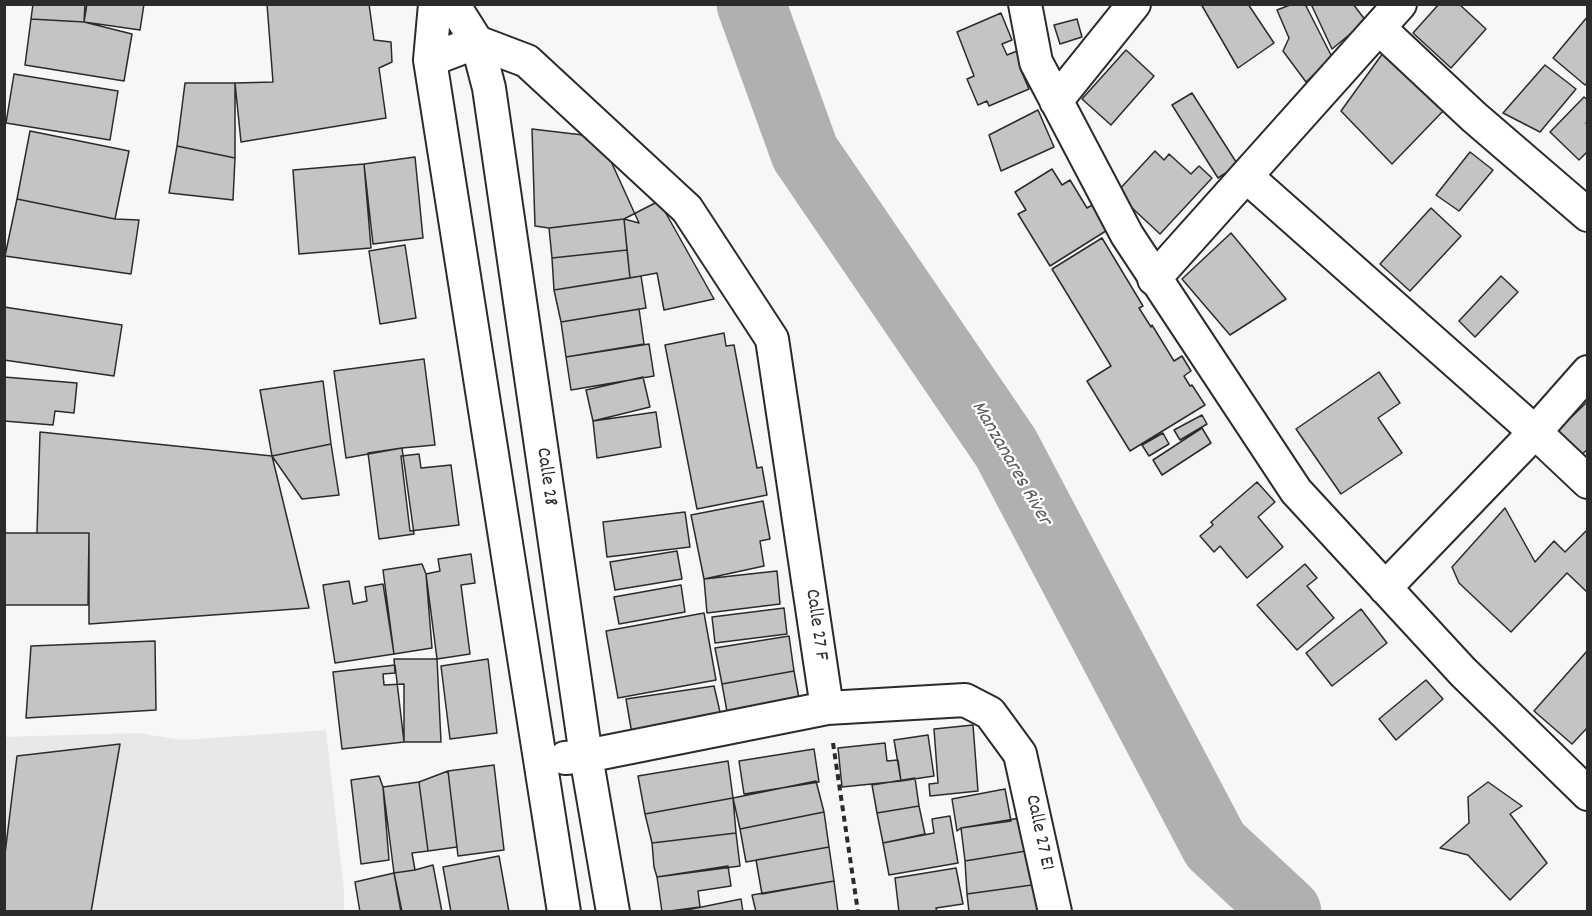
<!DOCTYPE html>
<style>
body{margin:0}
#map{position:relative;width:1592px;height:916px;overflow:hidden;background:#f7f7f7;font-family:Dekko,sans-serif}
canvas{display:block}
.frame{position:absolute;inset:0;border:6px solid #2b2b2b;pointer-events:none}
</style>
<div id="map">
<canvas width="1592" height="916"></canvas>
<div class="frame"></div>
</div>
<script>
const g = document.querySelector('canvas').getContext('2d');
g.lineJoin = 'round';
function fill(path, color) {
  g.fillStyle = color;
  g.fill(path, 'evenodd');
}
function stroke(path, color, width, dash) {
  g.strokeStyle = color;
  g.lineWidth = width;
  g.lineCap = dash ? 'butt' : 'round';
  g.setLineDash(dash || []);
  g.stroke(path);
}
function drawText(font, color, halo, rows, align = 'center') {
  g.font = font + ' Dekko,sans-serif';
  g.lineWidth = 4.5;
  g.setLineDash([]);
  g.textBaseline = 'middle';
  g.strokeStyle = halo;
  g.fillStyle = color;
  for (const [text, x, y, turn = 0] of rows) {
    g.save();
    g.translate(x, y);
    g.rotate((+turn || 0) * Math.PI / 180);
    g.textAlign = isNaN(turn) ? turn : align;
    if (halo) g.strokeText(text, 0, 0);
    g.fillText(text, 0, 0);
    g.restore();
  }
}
fill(new Path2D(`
 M326,730l18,160v21h-339l-1,-174 134,-4 44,7z`), '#e8e8e8');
stroke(new Path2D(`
 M751,4l54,149 201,295 209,397 72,67`), '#b0b0b0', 69);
const building = new Path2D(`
 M33,4h52l-1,18 -53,-3z
 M87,4h57l-4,26 -56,-8z
 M267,4h102l5,36 17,2 1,20 -13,6 7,50 -145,24 -6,-59 38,-1z
 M1201,4h47l26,39 -36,25z
 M1305,4l27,53 -26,25 -23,-31 6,-13 -12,-28 13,-5z
 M1311,4h42l13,17 -34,28z
 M1439,4h20l27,25 -35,39 -38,-35z
 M1001,13l11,27 -10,4 5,11 10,-4 6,15 -3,2 9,21 -40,17 -2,-5 -9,4 -11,-26 7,-3 -17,-44z
 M1588,16v66l-3,3 -32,-27z
 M31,19l53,3 48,12 -8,47 -99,-16z
 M1077,19l5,18 -22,7 -6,-19z
 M1126,50l28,26 -43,49 -29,-26z
 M1383,53l63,55 -54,56 -51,-53z
 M1545,65l31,24 -36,43 -37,-19z
 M14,74l104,17 -8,49 -104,-17z
 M185,83h50v75l-58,-12z
 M1192,93l46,72 -20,13 -46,-73z
 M1584,97l4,3v21l-2,2 2,2v26l-9,9 -29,-28z
 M1038,110l16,37 -53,24 -12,-36z
 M532,129l68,8 39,86 -15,-4 -75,9 -14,-2z
 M30,131l99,20 -14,68 -98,-20z
 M177,146l58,12 -2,42 -64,-7z
 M1155,151l9,9 5,-6 22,20 8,-8 13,12 -52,56 -44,-41z
 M1470,152l23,18 -34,41 -23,-16z
 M415,157l8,81 -50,6 -9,-80z
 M364,164l7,84 -72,6 -6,-84z
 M1052,169l10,16 8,-5 17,28 7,-4 15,25 -59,37 -32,-52 8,-4 -11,-18z
 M17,199l98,20 24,1 -8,54 -126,-18z
 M659,201l55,98 -50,11 -7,-37 -27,5 -6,-59z
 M1431,208l30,28 -51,55 -30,-27z
 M624,219l3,31 -75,8 -3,-30z
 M1231,233l55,66 -56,36 -48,-56z
 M1102,238l41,68 -4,2 12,19 1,-2 22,36 8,-5 9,15 -7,5 6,10 2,-1 13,20 -75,46 -43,-70 24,-15 -59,-97z
 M405,245l11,73 -36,6 -11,-73z
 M627,250l3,28 -76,12 -2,-32z
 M641,276l5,32 -85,14 -7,-32z
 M1501,276l17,16 -43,45 -16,-16z
 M4,307l118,18 -8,51 -110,-16z
 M639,309l5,35 -78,13 -5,-35z
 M724,333l2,13 8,-1 23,123 5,-1 5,28 -70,14 -32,-164z
 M649,344l5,32 -83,14 -5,-33z
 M424,359l11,86 -33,3 -56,10 -12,-87z
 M1379,372l21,31 -22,15 24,35 -61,41 -45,-65z
 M4,377l73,6 -3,30 -19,-2 -2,14 -49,-4z
 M643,377l7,30 -57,14 -7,-31z
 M323,381l8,63 -59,12 -12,-66z
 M1588,401v48l-7,6 -24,-24z
 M656,412l5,35 -64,11 -4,-37z
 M1202,415l5,9 -27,16 -6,-10z
 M1202,428l9,15 -49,32 -9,-15z
 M40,432l232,24 37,152 -220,16v-91h-52z
 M1163,433l6,11 -20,12 -7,-11z
 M331,444l8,51 -37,4 -30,-43z
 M402,448l12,86 -35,5 -11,-86z
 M419,454l2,14 30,-3 8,60 -49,6 -9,-75z
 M1257,482l18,20 -17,15 25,30 -36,31 -27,-32 -6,6 -14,-16 13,-11 -2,-3z
 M763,501l7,38 -10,2 4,25 -60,13 -13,-64z
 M1505,508l30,54 19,-21 11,11 21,-21 2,1v61l-21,-20 -56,59 -52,-49 -7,-16z
 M685,512l5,35 -83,10 -4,-35z
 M4,533h85l-1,72h-84z
 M677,551l5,28 -67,11 -5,-28z
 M471,554l4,29 -14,2 9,69 -33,5 -11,-85 14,-3 -2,-12z
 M422,564l4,10 6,74 -38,6 -11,-84z
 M1305,564l12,14 -10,8 27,32 -37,32 -40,-45z
 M777,571l3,33 -73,9 -3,-34z
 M349,581l4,23 14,-3 -2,-14 18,-3 11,70 -59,9 -12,-78z
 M681,585l4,27 -66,12 -5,-27z
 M784,608l3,26 -72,9 -3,-26z
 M1361,609l26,34 -55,43 -26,-33z
 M704,613l12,67 -98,18 -12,-67z
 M789,636l5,35 -72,13 -7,-36z
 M155,641l1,69 -130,8 5,-72z
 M1588,650v77l-16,17 -38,-33z
 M394,659h43l4,83h-37v-58l-20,1 -1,-11 12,-1z
 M488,659l9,74 -47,6 -9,-73z
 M395,665l9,77 -62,7 -9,-77z
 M794,671l6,33 -72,13 -6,-33z
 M1426,680l17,19 -47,41 -17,-21z
 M714,686l9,39 -90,15 -7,-41z
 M973,725l5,66 -48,5 -1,-12 9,-1 -4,-54z
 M928,735l6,41 -33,5 -7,-41z
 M885,743l2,18 11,-1 3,21 -59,6 -4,-39z
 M120,744l-29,168h-87v-50l13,-106z
 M814,749l5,33 -75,12 -5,-33z
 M728,761l5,37 -88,16 -7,-38z
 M494,765l10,85 -46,6 -10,-85z
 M448,771l9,76 -29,4 -9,-69z
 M379,776l4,11 6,73 -28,4 -10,-84z
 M915,778l4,28 -42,7 -5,-28z
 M816,781l8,31 -84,17 -7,-31z
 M419,782l9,69 -16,2 3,17 -21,3 -11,-86z
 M1488,782l34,24 -12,8 37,49 -37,37 -42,-45 -28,-7 29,-25 -1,-26z
 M1005,789l6,32 -50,7 -4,3 -5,-32z
 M733,798l3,35 -84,10 -7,-29z
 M919,806l6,28 -42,9 -6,-30z
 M824,812l5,35 -83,15 -6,-33z
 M950,816l8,47 -69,12 -6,-32 51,-10 -2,-14z
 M1026,817l6,33 -67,11 -4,-33z
 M736,833l4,33 -83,11 -3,-10 -2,-24z
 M829,847l5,34 -72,13 -6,-34z
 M1032,850l7,34 -72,10 -2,-33z
 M499,856l10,56h-58l-8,-45z
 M433,865l9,47h-40l-8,-39 21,-3z
 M728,866l3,20 -33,5 2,16 -38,5 -5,-35z
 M956,868l7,36 -27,4 1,4h-38l-4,-34z
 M394,873l7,39h-41l-5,-30z
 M834,881l4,31h-82l-4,-17z
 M1039,884l5,28h-75l-2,-18z
 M741,899l2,13h-66z`);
fill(building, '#c4c4c4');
stroke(building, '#2b2b2b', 1.5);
const minor = new Path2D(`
 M435,4l-5,56 134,852
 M453,4l24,38 12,46 97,668 27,156
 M1025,4l11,58 91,173 169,256 167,181 125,122
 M1379,28l95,89 114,98
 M430,60l47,-18 50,19 160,148 85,130 55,369
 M1056,101l78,-97
 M1246,176l289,256 53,50
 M1154,279l246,-275
 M1385,588l150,-156 53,-60
 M565,758l21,-2 241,-48 138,-8 25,13 30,41 35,158`);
stroke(minor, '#2b2b2b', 36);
stroke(new Path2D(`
 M833,743l25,169`), '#2b2b2b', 4, [6, 4.5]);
stroke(minor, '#fff', 32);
drawText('20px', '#2b2b2b', '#fff', [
 ["Calle 28",545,477,82],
 ["Calle 27 F",815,625,82],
 ["Calle 27 E1",1038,833,78]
]);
drawText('italic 21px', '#5a5a5a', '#fff', [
 ["Manzanares River",1010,464,60]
]);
</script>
